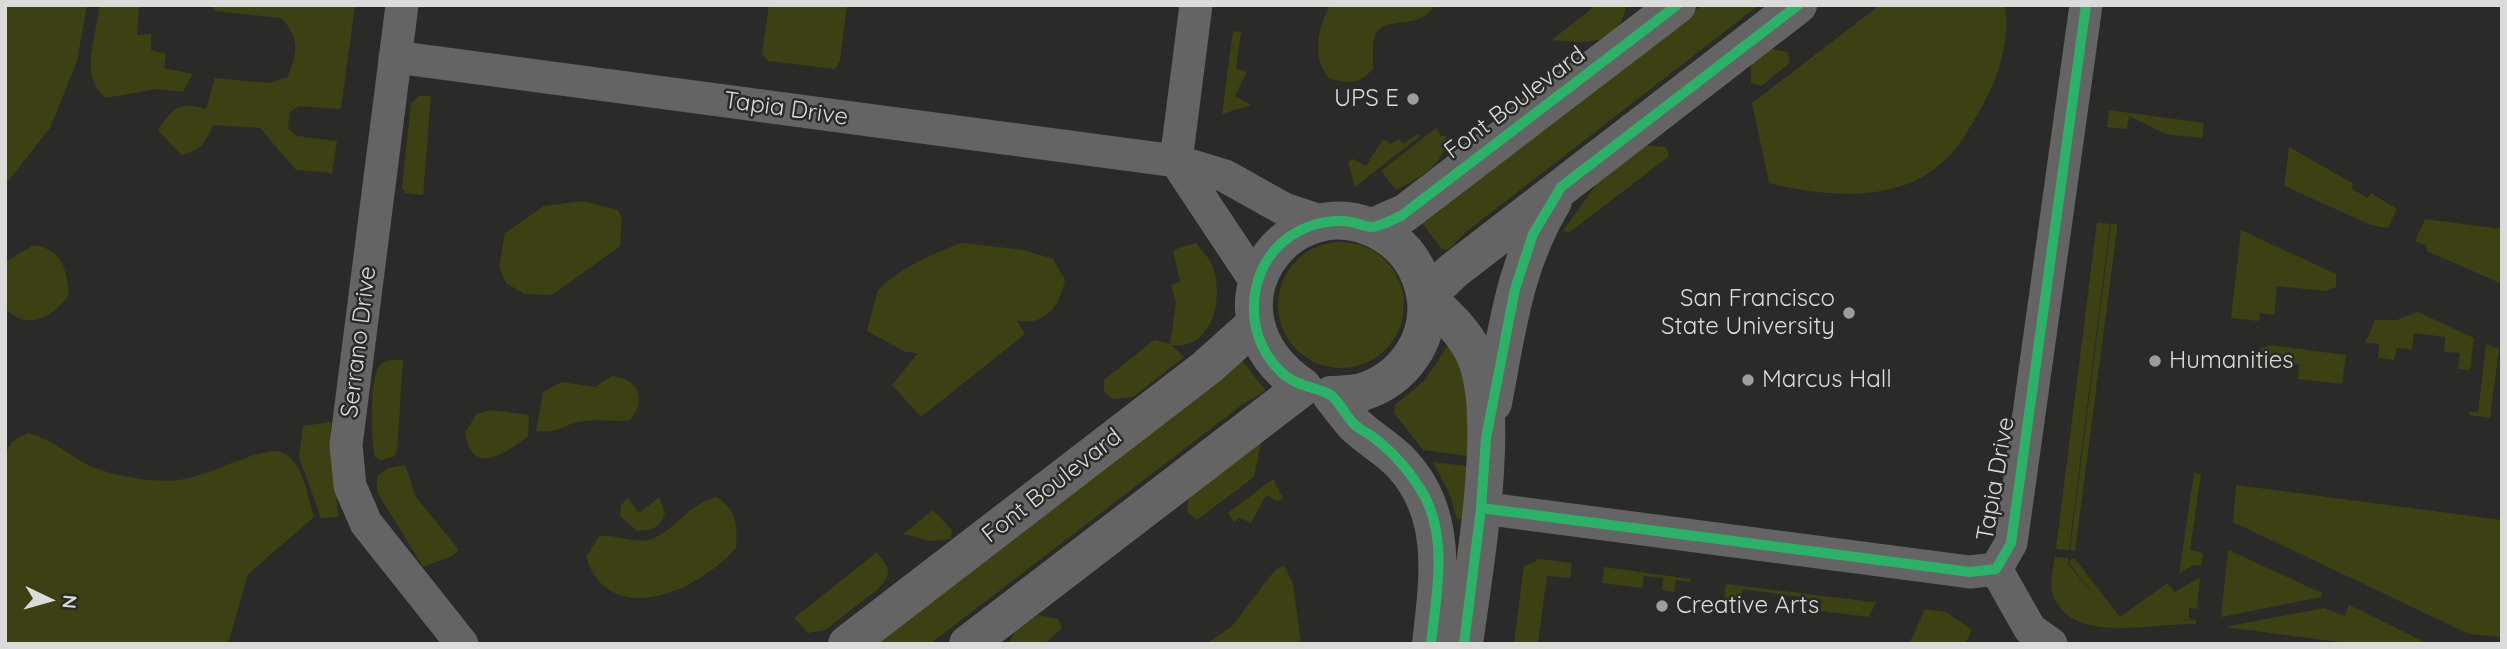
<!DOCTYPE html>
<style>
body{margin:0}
#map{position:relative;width:2507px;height:649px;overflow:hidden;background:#2a2a29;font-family:Quicksand,sans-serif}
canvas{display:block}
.frame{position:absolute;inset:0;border:7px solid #dbdbd9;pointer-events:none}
.north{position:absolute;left:14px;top:565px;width:70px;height:70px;-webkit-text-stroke:5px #2a2b28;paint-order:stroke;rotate:95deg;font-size:19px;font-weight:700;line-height:28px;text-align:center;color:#dbdbd9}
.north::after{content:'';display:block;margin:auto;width:24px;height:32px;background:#dbdbd9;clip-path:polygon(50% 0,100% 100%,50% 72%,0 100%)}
</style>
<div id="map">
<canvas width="2507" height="649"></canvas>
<div class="frame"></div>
<div class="north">N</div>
</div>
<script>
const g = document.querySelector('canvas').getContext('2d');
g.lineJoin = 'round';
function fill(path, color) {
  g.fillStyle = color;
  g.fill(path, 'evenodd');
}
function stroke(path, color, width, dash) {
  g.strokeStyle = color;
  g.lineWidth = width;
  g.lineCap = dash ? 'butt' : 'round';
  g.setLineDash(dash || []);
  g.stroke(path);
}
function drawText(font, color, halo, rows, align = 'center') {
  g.font = font + ' Quicksand,sans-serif';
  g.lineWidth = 5;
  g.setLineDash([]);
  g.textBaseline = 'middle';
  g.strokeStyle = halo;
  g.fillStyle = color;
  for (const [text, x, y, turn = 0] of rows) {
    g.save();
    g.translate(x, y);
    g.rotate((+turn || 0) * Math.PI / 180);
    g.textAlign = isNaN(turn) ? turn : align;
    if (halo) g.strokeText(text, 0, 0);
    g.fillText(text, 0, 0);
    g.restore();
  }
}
fill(new Path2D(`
 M5,5h82l-10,56 -27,67 -45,57z
 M99,5h40l-2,30 14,-1v16l15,4 -2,14 29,6 -10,18 -27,-3 -50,9c-29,-23 -8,-61 -7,-93z
 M214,5h141l-14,104 -42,-3 -9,6 -2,16 9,8 40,5 -5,32 -36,-3 -36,-42 -47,-3c-7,17 -13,27 -32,30l-23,-25c15,-23 22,-29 48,-21l9,-31 54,5 19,-6c9,-26 13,-38 -7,-59l-67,-7z
 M769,5h78l-7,56 -5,8 -67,-8 -6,-7z
 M1330,5h105c-15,27 -51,9 -60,30 -4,10 -1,23 -2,33 -12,16 -26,17 -44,10 -18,-20 -11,-51 1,-73z
 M1596,5h30c-6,43 -42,38 -74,35z
 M1702,5h57l-293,227 -18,18 -6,-1 -20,-26z
 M1880,5l125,2c5,34 -6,68 -22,98 -11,18 -21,38 -36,53 -46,47 -121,39 -178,25l-17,-80z
 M1233,31l8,1 -5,37 11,2 -12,25 16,9 -29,9z
 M1772,49l16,3 2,11 -29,23 -10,-3v-18z
 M419,96h12l-8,99 -18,-2 -3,-5 9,-85z
 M2109,110l95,13 -2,15 -37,-4 -36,-18 -2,13 -20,-2z
 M1436,128l5,8h5c3,26 -30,44 -50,54l-15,-19z
 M1418,134l2,2 -65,51 -7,-25 5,-3 13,7 17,-27 8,5 8,-5 4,5z
 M1640,145l26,2 3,9 -99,76 -7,-1 35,-49z
 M2289,147l65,37 -3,4 16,10 4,-5 26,16 -9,19 -17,-3 -87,-39z
 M583,201l35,9 4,9 -2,27 -68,49 -28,-1 -18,-11 -7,-16 6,-34 39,-27z
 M2425,219l77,10v55l-75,-33 -1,-6 -11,-4z
 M2097,222l13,2 -41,326 -13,-1z
 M2111,224h6v6l-42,321 -5,-1z
 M2241,230l95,44v13l-11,4 -48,-5 -3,29 -14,-2 -1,8 -28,-3z
 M1278 305a63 63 0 1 1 126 0a63 63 0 1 1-126 0Z
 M962,243l62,7 29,9 12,21c-5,26 -20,46 -48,41l8,13 -104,83 -29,-32 26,-32 -13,-1 -38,-21 11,-41c23,-22 54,-37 84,-47z
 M1196,243c5,7 13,14 16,22 13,31 1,86 -41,80l13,12 -51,40 -21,2 -8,-8v-11l50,-40 16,4 6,-41 -5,-18 9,-3 -7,-32z
 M34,245c28,4 33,25 35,50 -15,21 -42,38 -64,13v-46z
 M2418,312l56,26 -4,32 -12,-1 2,-16 -16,-1 1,-15 -31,-4 -2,16 -15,-1 -3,12 -16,-2 1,-14 -14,-1 10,-23h22z
 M2486,344l13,5 -9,69 -21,-3v-3h9z
 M2270,345l76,10 -4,29 -44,-5 1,-15 -45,-6 6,-9z
 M1447,347h4l14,26 11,84 -53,-7 -29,-37 1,-8 30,-25z
 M1240,358l26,33 -23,13 -313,240h-57z
 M390,360h13l-6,91 -4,6 -12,3 -6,-3c-4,-16 -6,-80 5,-92 2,-2 7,-4 10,-5z
 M612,376c26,2 36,24 18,44 -15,2 -31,-1 -45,1 -22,2 -24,13 -49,10l7,-39 19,-10 33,5z
 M492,410l37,5 -1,21c-21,16 -56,43 -63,-4l12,-18z
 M331,422l7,95 -17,1 -22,-61 4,-31z
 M28,433c21,5 33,16 51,27 25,15 71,23 100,20 26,-2 84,-35 102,-28 23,9 26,44 33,65l-66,57 -20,70h-223v-190l7,-12z
 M1261,443l-7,34 -57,43 -10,-8 2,-22z
 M1433,462l41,5 -7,53 -10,-1 -7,-24z
 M405,465l11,32 43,53 -7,6 -29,11 -46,-75v-16l11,-8z
 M2194,473l7,1 -11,76 13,3 -2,13 -8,-1 -14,9z
 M1273,479l10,19 -5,3 -12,-6 -15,28 -11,-5 -6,4 -6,-9z
 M2236,485l266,35v117l-33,-3 -236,-112z
 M659,497l6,16c-6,16 -13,17 -28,18l-17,-15 1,-11 7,-7 11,15z
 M716,497c20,11 22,29 20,51 -35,41 -126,84 -150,9l13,-21c17,-2 32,7 48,4 26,-6 41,-36 69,-43z
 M933,510l19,20 -1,9 -21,2 -27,-7z
 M2228,550l94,43 -1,4 -100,20z
 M877,552l11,16 -1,10 -9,11 -53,41 -17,3 -14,-15z
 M2055,557l13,1v6l31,37 -30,-38 1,-4h5l45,58 47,-34 8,9 25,-15 -3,32 -8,-1v10l7,1 -20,1h21l-1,4c-41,-2 -125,22 -143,-29 -4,-11 0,-27 2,-38z
 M1540,559l32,4 -2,15 -23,-2 -9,68h-24l10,-78z
 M1284,566l9,17 8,61h-95l26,-18 43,-56z
 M1604,567l87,12v3l-15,-2 -2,12 -12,-2 1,-12 -19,-2 -2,12 -40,-5z
 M1726,584l147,18h3l-7,15 -48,-6v-11l-78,-11 -3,12 -16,-2z
 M2349,605l80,39h-74l-131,-17 100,-19 20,8z
 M1925,609l21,3 26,18 -7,14h-56z
 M1038,615l20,4 4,9 -18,16h-36l7,-12z`), '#3c4013');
stroke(new Path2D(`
 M402,5l-56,440 4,41 16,37 96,121
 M395,57l781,104 49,15 59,33 39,13
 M1176,161l20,-156
 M1176,161l81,122
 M1481,508l489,64 26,-3 15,-26 75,-538
 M1996,569l34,60 21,15`), '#646464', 33);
stroke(new Path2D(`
 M1373,227l32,-14 272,-208
 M1426,297l27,-26 345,-266
 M1426,297c18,17 37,33 48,56 29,60 -1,221 -10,291
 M1331,395c7,9 15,20 23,29 15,15 35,25 49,41 46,51 35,117 28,179
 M1493,403c14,-72 21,-138 60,-202
 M847,644l359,-276 48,-43
 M968,644l335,-257c-111,-76 -12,-209 81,-153 22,13 36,35 41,60 8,44 -21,85 -63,98 -9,3 -21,2 -31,3`), '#646464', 38);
stroke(new Path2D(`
 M1481,508l489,64 26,-3 15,-26 75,-538
 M1431,644c5,-48 17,-102 -6,-147 -13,-23 -31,-44 -52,-60 -5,-4 -13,-7 -18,-12 -9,-8 -14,-21 -23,-29 -11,-9 -36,-8 -52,-25 -41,-39 -33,-114 19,-140 15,-8 35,-12 52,-9 7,1 14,5 20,5 9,0 22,-8 30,-11l276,-211
 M1464,644l17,-136 5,-70 29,-149 18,-55 28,-47 237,-182`), '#2db169', 10);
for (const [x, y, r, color] of [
 [1413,99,7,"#9d9d9b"],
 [1849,313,7,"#9d9d9b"],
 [2155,361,7,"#9d9d9b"],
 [1748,380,7,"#9d9d9b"],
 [1662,606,7,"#9d9d9b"]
]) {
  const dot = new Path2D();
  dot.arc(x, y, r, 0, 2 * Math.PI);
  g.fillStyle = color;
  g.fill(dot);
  stroke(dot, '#2a2b28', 2.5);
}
drawText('24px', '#dbdbd9', '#2a2b28', [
 ["UPS E",1399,99,"right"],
 ["San Francisco",1835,299,"right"],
 ["State University",1835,327,"right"],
 ["Humanities",2169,361],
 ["Marcus Hall",1762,380],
 ["Creative Arts",1676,606]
], 'left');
drawText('24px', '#dbdbd9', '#2a2b28', [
 ["Font Boulevard",1515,103,-37],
 ["Tapia Drive",786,109,8],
 ["Serrano Drive",359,342,-83],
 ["Tapia Drive",1996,479,-80],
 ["Font Boulevard",1052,486,-38]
]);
</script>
